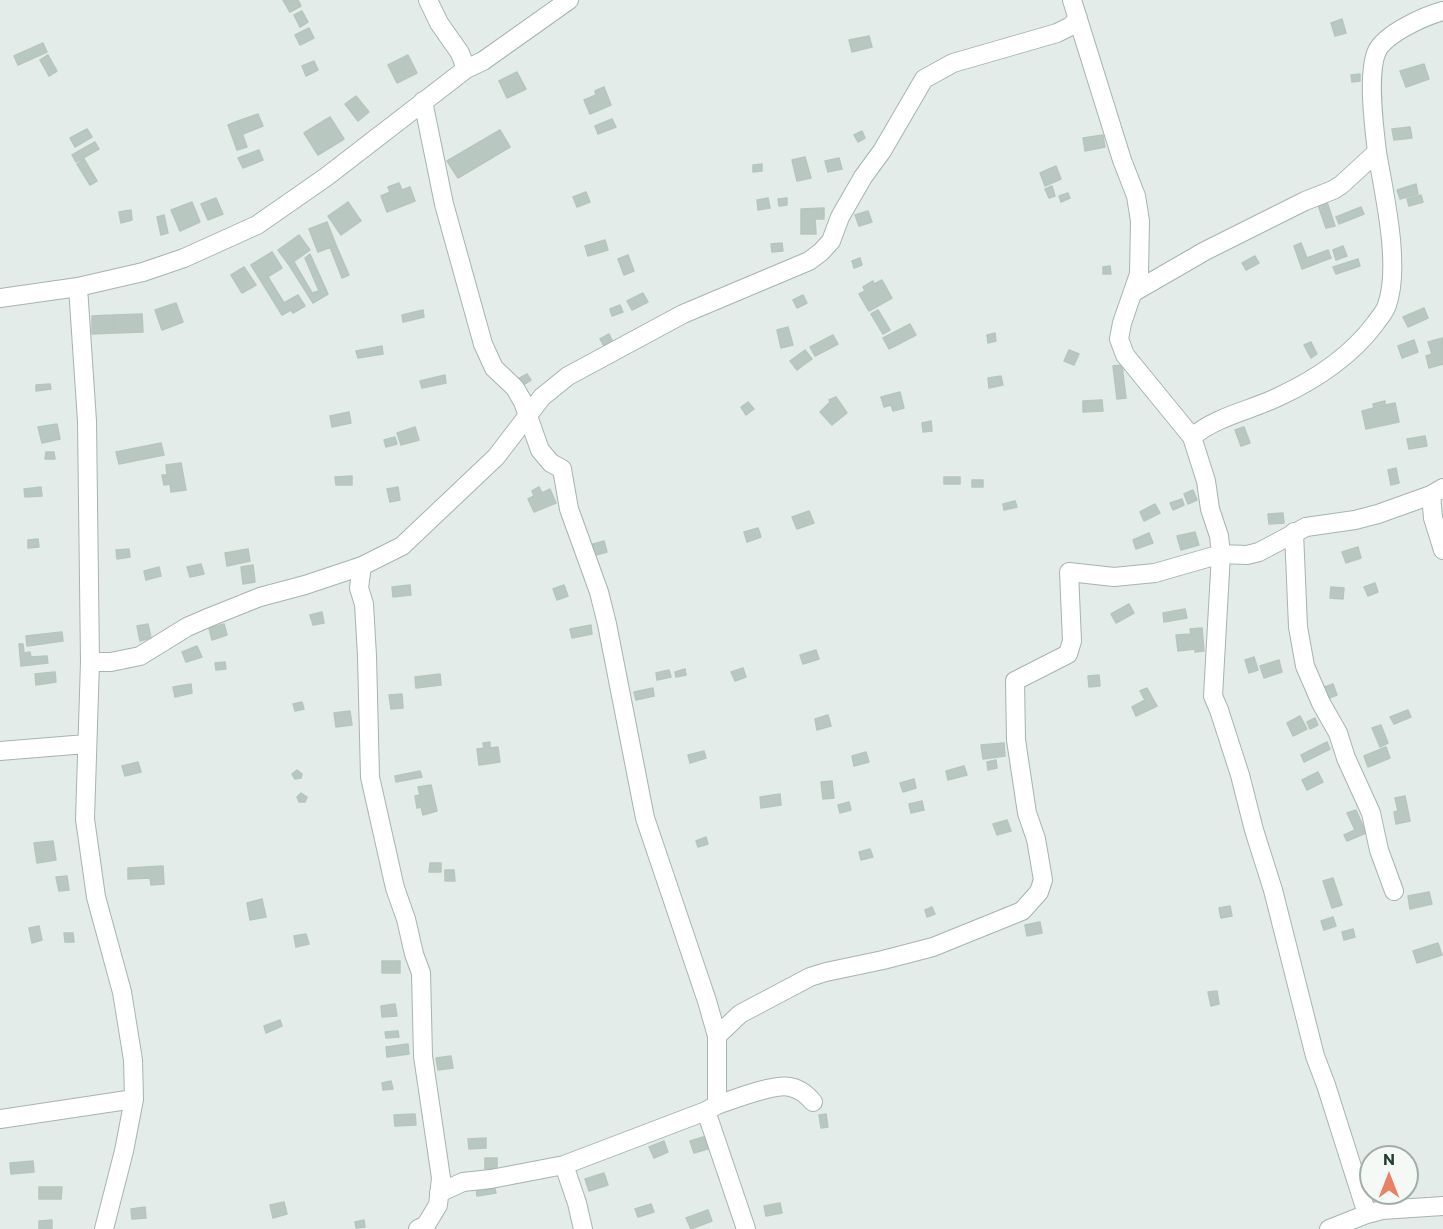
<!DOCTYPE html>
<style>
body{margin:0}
#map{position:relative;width:1443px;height:1229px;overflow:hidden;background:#e3ece8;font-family:Commissioner,sans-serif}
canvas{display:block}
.north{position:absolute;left:1359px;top:1145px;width:60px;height:60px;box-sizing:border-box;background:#f4f9f6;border:2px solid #a1ada9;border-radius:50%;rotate:0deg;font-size:16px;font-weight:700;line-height:24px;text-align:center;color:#243c35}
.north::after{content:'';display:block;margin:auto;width:21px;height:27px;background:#e98265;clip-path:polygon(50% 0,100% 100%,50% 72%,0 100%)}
</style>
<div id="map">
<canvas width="1443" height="1229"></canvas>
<div class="north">N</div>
</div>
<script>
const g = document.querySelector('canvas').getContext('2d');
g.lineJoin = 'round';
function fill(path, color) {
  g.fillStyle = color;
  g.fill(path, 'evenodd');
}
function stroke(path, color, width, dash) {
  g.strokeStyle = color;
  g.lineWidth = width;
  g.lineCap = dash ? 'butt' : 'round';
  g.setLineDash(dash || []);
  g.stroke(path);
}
const building = new Path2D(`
 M283,0h15l3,6 -11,6z
 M302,11l6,11 -8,5 -6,-12z
 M1342,19l4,14 -11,3 -4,-13z
 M309,28l5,10 -14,7 -5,-10z
 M869,36l3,11 -20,5 -3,-12z
 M43,43l4,9 -29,13 -4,-9z
 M48,55l9,16 -8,5 -9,-16z
 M408,55l9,18 -20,10 -9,-18z
 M314,61l4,9 -12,6 -4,-10z
 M1424,64l5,15 -23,8 -6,-16z
 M517,72l9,17 -19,9 -8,-17z
 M1360,74v7l-8,1 -1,-7z
 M604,87l7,18 -21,9 -6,-14 12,-5 -1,-4z
 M356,96l13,16 -11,9 -13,-17z
 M258,114l5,12 -20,8 -5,-13z
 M330,117l14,22 -26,16 -14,-22z
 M612,119l4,8 -18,7 -3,-8z
 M238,121l9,26 -10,3 -9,-25z
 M1410,127l2,11 -18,2 -2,-11z
 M87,129l5,8 -17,10 -5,-9z
 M500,130l10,17 -52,31 -11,-17z
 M862,131l3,7 -7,4 -4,-7z
 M1103,135l2,12 -20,4 -2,-13z
 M95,142l4,7 -23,13 -4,-7z
 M259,150l4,10 -20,8 -5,-10z
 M805,157l6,21 -14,3 -5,-21z
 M839,158l3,11 -14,3 -3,-11z
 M84,159l13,22 -7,4 -13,-21z
 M762,164v7l-9,1v-7z
 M1056,166l5,13 -16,7 -5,-13z
 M399,183l3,7 8,-3 5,14 -28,11 -6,-16 9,-4 -2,-5z
 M1416,184l2,10 -18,5 -3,-9z
 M1052,186l3,10 -6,2 -4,-9z
 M586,192l4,10 -13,5 -4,-10z
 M1068,193l2,5 -9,4 -2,-6z
 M1421,195l2,7 -14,4 -2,-7z
 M216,198l7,16 -15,6 -7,-16z
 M768,198l2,10 -12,2 -1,-10z
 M787,198v7l-8,1 -1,-7z
 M192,202l8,20 -20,9 -9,-21z
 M348,202l13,19 -20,14 -13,-19z
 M1327,202l8,24 -9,2 -8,-23z
 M1361,207l3,7 -25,10 -3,-7z
 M824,208v11h-9l1,15h-15v-25z
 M131,210l1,10 -11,3 -2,-11z
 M868,211l4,11 -13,4 -4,-11z
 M164,215l4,18 -7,2 -4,-18z
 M327,222l9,23 -18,7 -9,-23z
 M299,235l11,15 -21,15 -11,-15z
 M605,240l3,10 -20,6 -3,-10z
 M782,243l1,8 -11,1 -1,-8z
 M1301,243l6,15 21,-8 3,8 -29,11 -8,-23z
 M336,245l13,30 -7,3 -12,-31z
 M1343,246l4,10 -11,4 -3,-10z
 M272,252l10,16 -21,13 -10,-16z
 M310,254l18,40 -15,9 -24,-38 5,-3 18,31 7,-2 -14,-33z
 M628,255l6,16 -10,4 -6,-16z
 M1255,256l4,7 -13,7 -4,-7z
 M860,258l2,7 -8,3 -2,-7z
 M1358,259l2,7 -24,8 -3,-7z
 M1110,266l1,8h-8v-7z
 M244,267l12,18 -14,8 -11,-18z
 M268,277l16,26 14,-8 7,11 -12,7 -2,-3 -9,5 -21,-34z
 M882,280l10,18 -23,13 -10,-17 6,-3 -2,-4 10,-6 1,3z
 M643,293l5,9 -16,8 -5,-9z
 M803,295l4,8 -10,5 -4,-8z
 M176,303l7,19 -21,8 -7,-20z
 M620,305l3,7 -11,4 -2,-7z
 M1424,308l4,10 -20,9 -5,-10z
 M423,310l1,7 -21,5 -1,-7z
 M878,310l12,20 -7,4 -12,-20z
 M142,314l1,18 -29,1 -1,-18z
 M113,315l1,18 -22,1v-18z
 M910,324l6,11 -27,14 -6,-11z
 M788,327l5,18 -12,3 -4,-18z
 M995,333l1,8 -8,2 -1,-8z
 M609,334l4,8 -9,4 -4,-7z
 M833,335l5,9 -23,12 -5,-9z
 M1443,338v26l-14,4 -3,-12 6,-2 -4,-12z
 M1414,340l4,12 -16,6 -4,-12z
 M1311,342l6,12 -6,4 -7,-13z
 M382,346l1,8 -25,4 -2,-7z
 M805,350l7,9 -15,11 -7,-9z
 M1069,350l10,4 -5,11 -10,-4z
 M1122,365l4,33 -9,1 -4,-33z
 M527,374l4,6 -11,7 -4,-7z
 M445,375l1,8 -24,5 -2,-7z
 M1001,376l2,9 -14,3 -1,-10z
 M50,384l1,5 -15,2v-6z
 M900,392l4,16 -11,3 -2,-6 -7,2 -3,-10z
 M836,397l11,16 -15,12 -12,-13 10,-10 -1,-2z
 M1102,400l1,11 -20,1v-11z
 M1385,401v4l10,-2 4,19 -33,7 -4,-18 12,-3 -1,-4z
 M748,402l6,7 -8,6 -5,-8z
 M349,412l2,11 -19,4 -2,-11z
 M931,421l1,10 -9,1 -1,-9z
 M57,424l3,15 -18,4 -4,-16z
 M415,427l4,13 -18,5 -4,-12z
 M1244,427l6,16 -9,3 -6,-16z
 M1425,436l2,10 -18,3 -2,-10z
 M395,437l2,7 -11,3 -2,-7z
 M161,443l3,12 -45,9 -3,-12z
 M46,452h8l1,7h-10z
 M181,463l5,27 -15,2 -1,-8 -6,1 -2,-10h5l-1,-10z
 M1396,468l3,15 -8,2 -3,-15z
 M352,476v9h-16l-1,-8z
 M944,477h16v7h-16z
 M972,480h11v7h-11z
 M41,487l1,9 -17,1 -1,-8z
 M398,487l2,13 -10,2 -3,-13z
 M539,487l3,6 8,-4 6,14 -22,9 -6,-13 6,-3 -2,-5z
 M1193,490l4,10 -9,4 -4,-10z
 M1182,499l2,6 -11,5 -3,-7z
 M1015,501l2,6 -13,3 -1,-6z
 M1155,504l5,9 -16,8 -4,-9z
 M809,511l5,12 -17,6 -5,-12z
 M1283,513l1,10 -15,1 -1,-10z
 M758,528l3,9 -14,5 -3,-10z
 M1195,532l4,13 -18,5 -4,-14z
 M1149,533l4,10 -17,6 -3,-9z
 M38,539l1,8 -11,1v-8z
 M604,541l3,11 -18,5 -3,-11z
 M1358,547l3,11 -15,5 -4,-11z
 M129,549l1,8 -13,2 -1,-9z
 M248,549l2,12 -23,5 -2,-13z
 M201,564l3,10 -14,3 -3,-10z
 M253,565l2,17 -12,2 -2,-17z
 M159,567l2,9 -15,4 -2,-9z
 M1375,583l3,9 -10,4 -4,-9z
 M410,585l1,10 -18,2 -1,-10z
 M564,585l4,11 -11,4 -4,-11z
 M1331,587l13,1 -1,11 -13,-1z
 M1129,604l5,9 -18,10 -5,-9z
 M1185,609l2,9 -23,4 -1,-9z
 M322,612l2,11 -11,2 -3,-10z
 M148,624l3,14 -11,3 -3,-15z
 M224,624l3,11 -15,5 -3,-12z
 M591,625l1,9 -20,4 -2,-9z
 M1202,628l2,23 -9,1v-3l-17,2 -2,-16 15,-1 -1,-5z
 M62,632l1,9 -36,5 -1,-10z
 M19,644h4l1,9 6,-1 1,5 16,-1 1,7 -27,3z
 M197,646l5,11 -16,5 -4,-10z
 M816,650l3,9 -16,5 -3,-9z
 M1254,657l4,13 -9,3 -4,-13z
 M1279,660l3,12 -18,6 -4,-12z
 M225,662l1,7 -10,1 -1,-7z
 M743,668l3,9 -11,4 -4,-9z
 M685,669l1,6 -10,2 -1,-5z
 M669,670l2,7 -14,3 -1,-7z
 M55,672l1,10 -20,3 -1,-11z
 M440,674l1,11 -25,3 -1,-11z
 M1099,675l1,11 -11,1 -1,-11z
 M191,684l1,9 -17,4 -2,-10z
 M1333,684l4,11 -10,4 -5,-11z
 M653,688l1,8 -18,4 -2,-8z
 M1147,688l10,18 -21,10 -4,-9 13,-7 -5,-9z
 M402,694l1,14 -12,1 -2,-14z
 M302,702l2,7 -9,2 -2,-7z
 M1408,710l3,7 -17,7 -4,-7z
 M350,711l2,14 -16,2 -2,-14z
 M828,715l3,11 -14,4 -2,-11z
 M1300,716l7,13 -14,7 -6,-13z
 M1315,718l3,7 -8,4 -3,-7z
 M1381,725l7,18 -8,4 -8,-19z
 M490,742v6l8,-1 2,15 -21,3 -2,-16 7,-1 -1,-5z
 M1327,742l3,7 -26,13 -3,-7z
 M1004,743l1,13 -22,3 -2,-14z
 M1386,747l4,11 -22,9 -4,-11z
 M704,751l2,7 -16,5 -2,-8z
 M866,752l3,10 -15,4 -2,-10z
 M996,760l1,8 -9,2 -1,-8z
 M138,762l3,10 -16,4 -3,-10z
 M964,766l3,9 -19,5 -2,-9z
 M297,770l5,4 -1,4 -6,1 -3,-5z
 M420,771l2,6 -26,5 -1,-6z
 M1318,772l5,10 -16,8 -5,-10z
 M914,779l2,9 -13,4 -3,-9z
 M832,781l2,17 -11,1 -2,-17z
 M431,785l6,26 -14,4 -2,-8 -4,1 -2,-12 5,-1 -2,-8z
 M301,793l6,4 -2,5h-6l-2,-5z
 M780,794l1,11 -20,3 -1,-11z
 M1405,796l5,25 -14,3 -2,-12 4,-1 -3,-13z
 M922,801l2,9 -13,3 -2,-9z
 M849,802l2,8 -11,3 -2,-8z
 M1356,810l10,23 -19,8 -3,-6 11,-5 -8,-17z
 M1007,820l4,11 -14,4 -4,-11z
 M706,837l2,7 -10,3 -2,-6z
 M53,841l3,19 -19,3 -3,-20z
 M870,849l3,8 -12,3 -2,-8z
 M430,863h11v9h-12z
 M163,866l1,18 -13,1 -1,-7 -22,1v-11z
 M445,870h9l1,11h-10z
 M67,876l2,14 -10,1 -3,-14z
 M1333,878l9,27 -10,3 -9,-27z
 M1429,892l3,12 -22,5 -2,-13z
 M262,899l4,18 -16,3 -3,-17z
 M1230,906l2,10 -11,2 -2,-10z
 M932,907l3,7 -8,3 -2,-7z
 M1333,917l3,9 -12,4 -3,-9z
 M1040,922l2,11 -15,3 -2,-11z
 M39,926l3,14 -10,3 -3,-15z
 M1353,929l2,8 -11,3 -2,-8z
 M64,933h9l1,9h-9z
 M306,934l3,10 -13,3 -2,-11z
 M1438,943l4,12 -25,8 -4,-12z
 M382,961h18v12h-18z
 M1217,991l2,13 -8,2 -3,-14z
 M395,1004l2,12 -15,1 -1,-11z
 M280,1020l2,6 -16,7 -2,-7z
 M398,1031l1,6 -13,1 -1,-6z
 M408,1044l1,10 -22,3 -1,-10z
 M451,1056l2,12 -15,2 -2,-12z
 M391,1081l2,8 -10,1 -1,-7z
 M415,1114l1,11 -21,1 -1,-11z
 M826,1114l2,13 -7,1 -2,-13z
 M710,1135l4,12 -20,6 -4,-12z
 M486,1138v10l-17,1 -1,-10z
 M664,1141l4,11 -14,6 -5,-11z
 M485,1158h12v11h-12z
 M33,1161l1,11 -23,2 -1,-11z
 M604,1173l4,12 -19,6 -4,-12z
 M494,1185l2,8 -19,3 -1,-8z
 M39,1187h23l-1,12h-22z
 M284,1202l3,12 -14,4 -3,-13z
 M780,1203l2,10 -16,3 -2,-10z
 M651,1204l3,8 -16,5 -3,-8z
 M145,1207l1,11 -14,1 -1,-10z
 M708,1210l4,11 -21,8 -5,-11z
 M52,1220v9h-13v-8z
 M364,1220l1,7 -9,1 -1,-6z`);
fill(building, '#b9c7c1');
stroke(building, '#b6c5bf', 1.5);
const minor = new Path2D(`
 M428,0l11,23 21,30 6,16
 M1072,0l50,160 14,36 4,25 -1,53 -17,49 -3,16 6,16 67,82 14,44 4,28 9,27 2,18 -8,142 6,14 21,65 14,55 19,60 42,166 11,29 41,129 15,-4 61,-4
 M423,101l21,103 39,140 11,24 21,20 8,14 17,48 11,13 11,6 7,40 30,83 8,32 38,194 62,183 10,35
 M78,287l9,134 3,241 -5,157 11,78 26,95 11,68 1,39 -10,52 -20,78
 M1134,292l71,-41 100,-50 28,-11 8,-5 36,-33c-3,-25 -10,-79 0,-101 9,-18 48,-35 66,-40
 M0,298l78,-11 65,-15 41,-14 73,-33 69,-48 140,-108 17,-8 86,-61
 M1192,437c25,-21 57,-26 86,-40 37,-17 72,-40 97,-73 4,-6 10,-12 12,-19 14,-40 -3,-111 -10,-153
 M1431,495l2,23 10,32
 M1294,532l4,95 7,39 16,37 17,30 8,25 25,55 8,37 15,41
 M362,566l-3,22 5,16 3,52 3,121 25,111 11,31 8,35 7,19 2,83 18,122 -3,27 -12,20 -8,4
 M90,662h21l29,-6 47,-29 23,-10 50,-20 45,-12 57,-19 40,-20 94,-89 46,-60 26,-21 115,-62 126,-53 12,-9 10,-11 9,-24 23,-40 19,-26 42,-72 29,-16 104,-30 14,-7 7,-8
 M0,751l86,-7
 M717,1105c15,-5 58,-22 73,-18 10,2 16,7 23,15
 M706,1111l40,118
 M0,1119l134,-20
 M564,1165l13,38 6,26
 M439,1193l24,-11 28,-3 73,-14 142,-54 11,-6v-69l23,-22 70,-37 16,-5 57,-12 50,-13 89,-36 17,-19 4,-12 -7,-41 -9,-26 -11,-73 -1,-59 53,-27 4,-13 -3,-69 45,5 41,-4 66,-19 26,1 12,-3 47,-25 49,-7 23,-6 53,-19 12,-7
 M1329,1229l38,-15`);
stroke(minor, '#a6b4af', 20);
stroke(minor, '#fff', 18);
</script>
